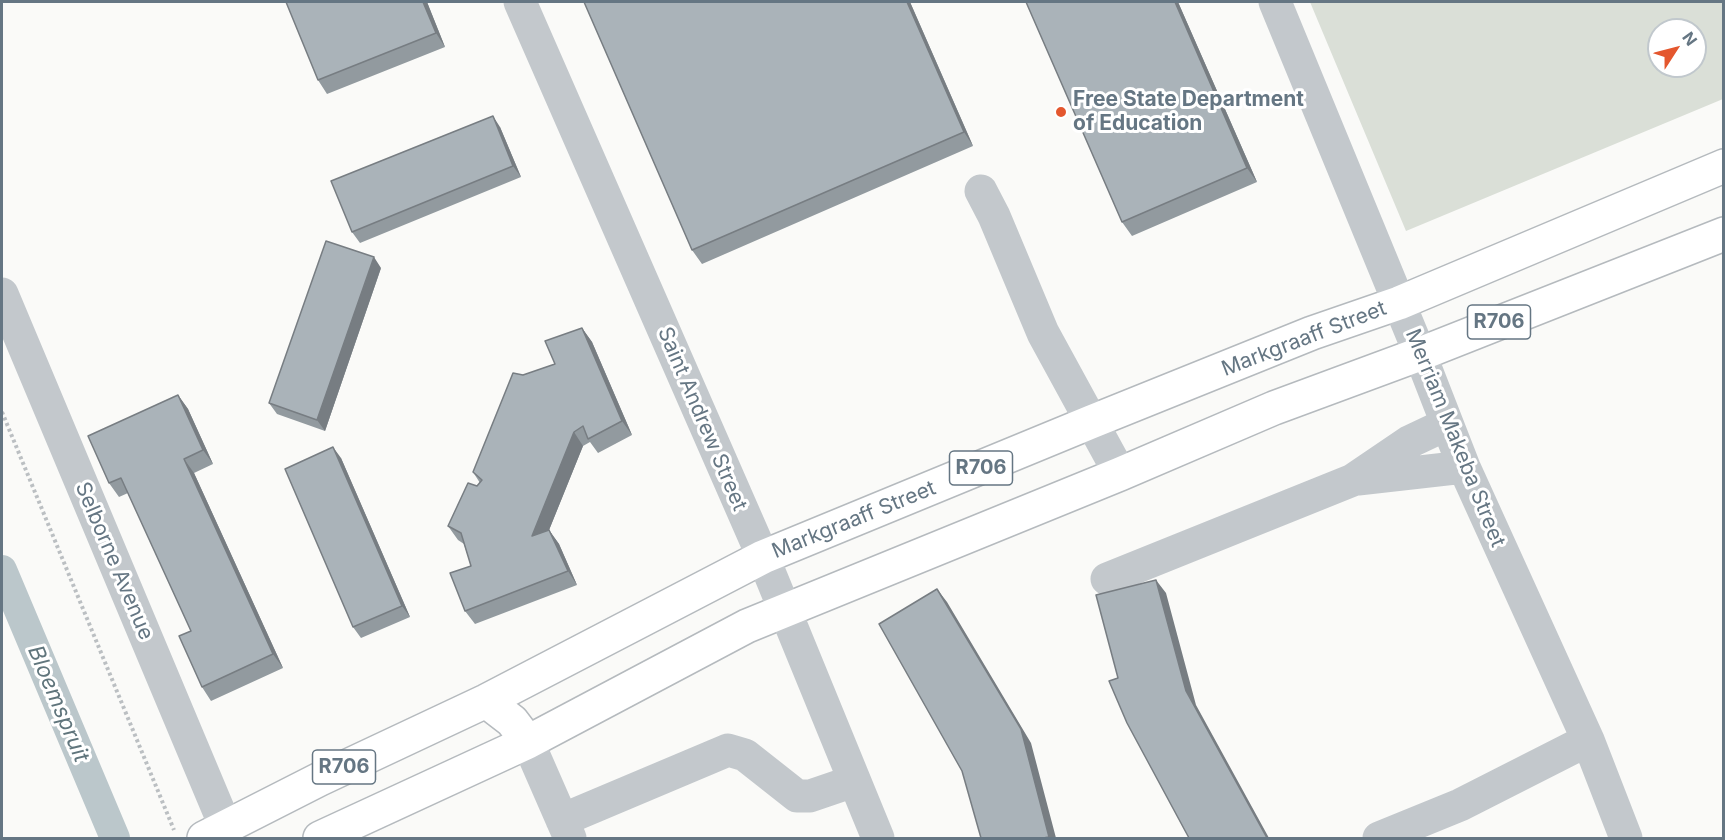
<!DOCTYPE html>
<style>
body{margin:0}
#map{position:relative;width:1725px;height:840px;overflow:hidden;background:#fafaf8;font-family:Inter,sans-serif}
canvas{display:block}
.frame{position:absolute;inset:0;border:3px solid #657683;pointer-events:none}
.north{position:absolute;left:1647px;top:18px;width:60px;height:60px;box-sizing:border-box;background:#fff;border:2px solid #c1c8cd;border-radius:50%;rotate:54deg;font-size:16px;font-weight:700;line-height:24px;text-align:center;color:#657683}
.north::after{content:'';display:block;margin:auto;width:21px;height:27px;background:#e4572e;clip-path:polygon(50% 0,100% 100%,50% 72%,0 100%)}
</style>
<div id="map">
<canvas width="1725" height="840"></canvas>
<div class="frame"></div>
<div class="north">N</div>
</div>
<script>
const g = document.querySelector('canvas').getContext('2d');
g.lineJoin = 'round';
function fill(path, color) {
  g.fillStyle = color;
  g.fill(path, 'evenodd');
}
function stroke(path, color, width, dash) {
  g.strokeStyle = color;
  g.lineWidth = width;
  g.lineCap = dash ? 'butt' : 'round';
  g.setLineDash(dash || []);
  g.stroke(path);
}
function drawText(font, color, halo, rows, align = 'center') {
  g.font = font + ' Inter,sans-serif';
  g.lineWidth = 6;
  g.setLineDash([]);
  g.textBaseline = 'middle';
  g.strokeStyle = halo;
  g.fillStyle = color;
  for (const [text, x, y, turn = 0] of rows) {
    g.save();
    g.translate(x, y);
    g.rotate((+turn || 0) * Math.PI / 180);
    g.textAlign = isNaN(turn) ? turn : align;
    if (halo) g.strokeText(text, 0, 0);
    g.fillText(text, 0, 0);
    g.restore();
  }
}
fill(new Path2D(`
 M1310,2h413v97l-317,132zM1659,30h36v36h-36z`), '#dadfd7');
stroke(new Path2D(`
 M2,570l113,268`), '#bbc7cb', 30);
const major = new Path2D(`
 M486,701l26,20 16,21
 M204,838l116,-59 166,-78 277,-144 328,-135 221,-89 87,-30 325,-137
 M320,838l208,-96 219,-116 373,-152 154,-66 146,-54 304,-120`);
stroke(major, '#b5babe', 36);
stroke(new Path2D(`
 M2,412l172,418`), '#bbbfc2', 4, [3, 3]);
stroke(new Path2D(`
 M520,2l243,555 115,281
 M1275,2l145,352 44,113 124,273 38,98
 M981,191l13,25 49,117 77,141
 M2,294l224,534
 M1358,479l106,-12
 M1107,579l246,-99 56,-38 38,-18
 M528,742l42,96
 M562,820l166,-70 17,5 52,41h13l44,-15
 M1379,838l81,-33 128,-65`), '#c3c8cc', 33);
stroke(major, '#fff', 33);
fill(new Path2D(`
 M427,2l18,45 -118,47 -9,-14z
 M584,2h326l63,144 -271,118 -10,-14z
 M1026,2h152l79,180 -125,54 -10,-14z
 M500,127l21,50 -161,66 -8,-11z
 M381,268l-56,163 -48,-17 -8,-11z
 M582,328l10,14 40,93 -34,18 -8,-11 -7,4 -34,84 10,14 18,41 -102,39 -10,-13 6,-45 -7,-22 -6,-4 -10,-14 32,-43 -7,-11 50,-97 32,-11z
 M178,395l10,14 25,55 -19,9 89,195 -72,33 -9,-14 -11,-56 -63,-138 -9,4 -10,-14z
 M341,458l69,159 -49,21 -8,-11z`), '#929a9f');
fill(new Path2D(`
 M423,2h4l18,45 -9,-14z
 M907,2h3l63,144 -9,-14z
 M1175,2h3l79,180 -10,-14z
 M493,116l7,11 21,50 -8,-11z
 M374,257l7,11 -56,163 -8,-11z
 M582,328l10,14 40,93 -10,-14z
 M178,395l10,14 25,55 -10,-14z
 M574,432l9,14 -42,104 -9,-14z
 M333,447l8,11 69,159 -8,-11z
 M184,459l10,14 89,195 -10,-14z
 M549,530l10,14 18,41 -9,-14z
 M1156,580l10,13 30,112 73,133h-2l-81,-147z
 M937,589l10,13 84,141 25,95h-5l-2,-1z`), '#777d82');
const building = new Path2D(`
 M286,2h137l13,31 -118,47z
 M584,2h323l57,130 -272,118z
 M1026,2h149l72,166 -125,54z
 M493,116l20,50 -161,66 -21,-51z
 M326,241l48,16 -57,163 -48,-17z
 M582,328l40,93 -34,18 -5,-13 -9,6 -42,104 17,-6 19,41 -103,40 -15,-38 21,-7 -10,-33 -13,-7 20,-43 9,3 5,-6 -9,-8 40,-99 10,2 32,-11 -10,-23z
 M178,395l25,55 -19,9 89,195 -71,33 -23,-51 12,-5 -70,-153 -12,5 -21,-47z
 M333,447l69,159 -49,21 -68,-158z
 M1156,580l30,111 81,147h-78l-62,-115 -18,-42 9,-3 -22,-83z
 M937,589l84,140 28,108 -6,1h-62l-19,-67 -83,-147z`);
fill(building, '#aab3b9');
stroke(building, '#777d82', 1.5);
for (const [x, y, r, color] of [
 [1061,112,6,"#e4572e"]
]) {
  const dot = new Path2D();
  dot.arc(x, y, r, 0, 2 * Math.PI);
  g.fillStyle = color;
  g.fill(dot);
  stroke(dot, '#fff', 2);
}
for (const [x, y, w] of [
 [1499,322,63],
 [981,468,63],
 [344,767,63]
]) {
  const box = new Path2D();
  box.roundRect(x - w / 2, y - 17, w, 34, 4.5);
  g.fillStyle = '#fff';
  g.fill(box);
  stroke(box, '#657683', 1.5);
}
drawText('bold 20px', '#657683', null, [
 ["R706",1499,322],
 ["R706",981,468],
 ["R706",344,767]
]);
drawText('bold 21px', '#657683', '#fff', [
 ["Free State Department",1073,100],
 ["of Education",1073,124]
], 'left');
drawText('21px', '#657683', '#fff', [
 ["Markgraaff Street",1304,339,-21],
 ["Saint Andrew Street",702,419,67],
 ["Merriam Makeba Street",1455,438,68],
 ["Markgraaff Street",854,520,-22],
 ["Selborne Avenue",114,561,67]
]);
drawText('italic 22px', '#60757c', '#fff', [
 ["Bloemspruit",58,704,67]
]);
</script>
